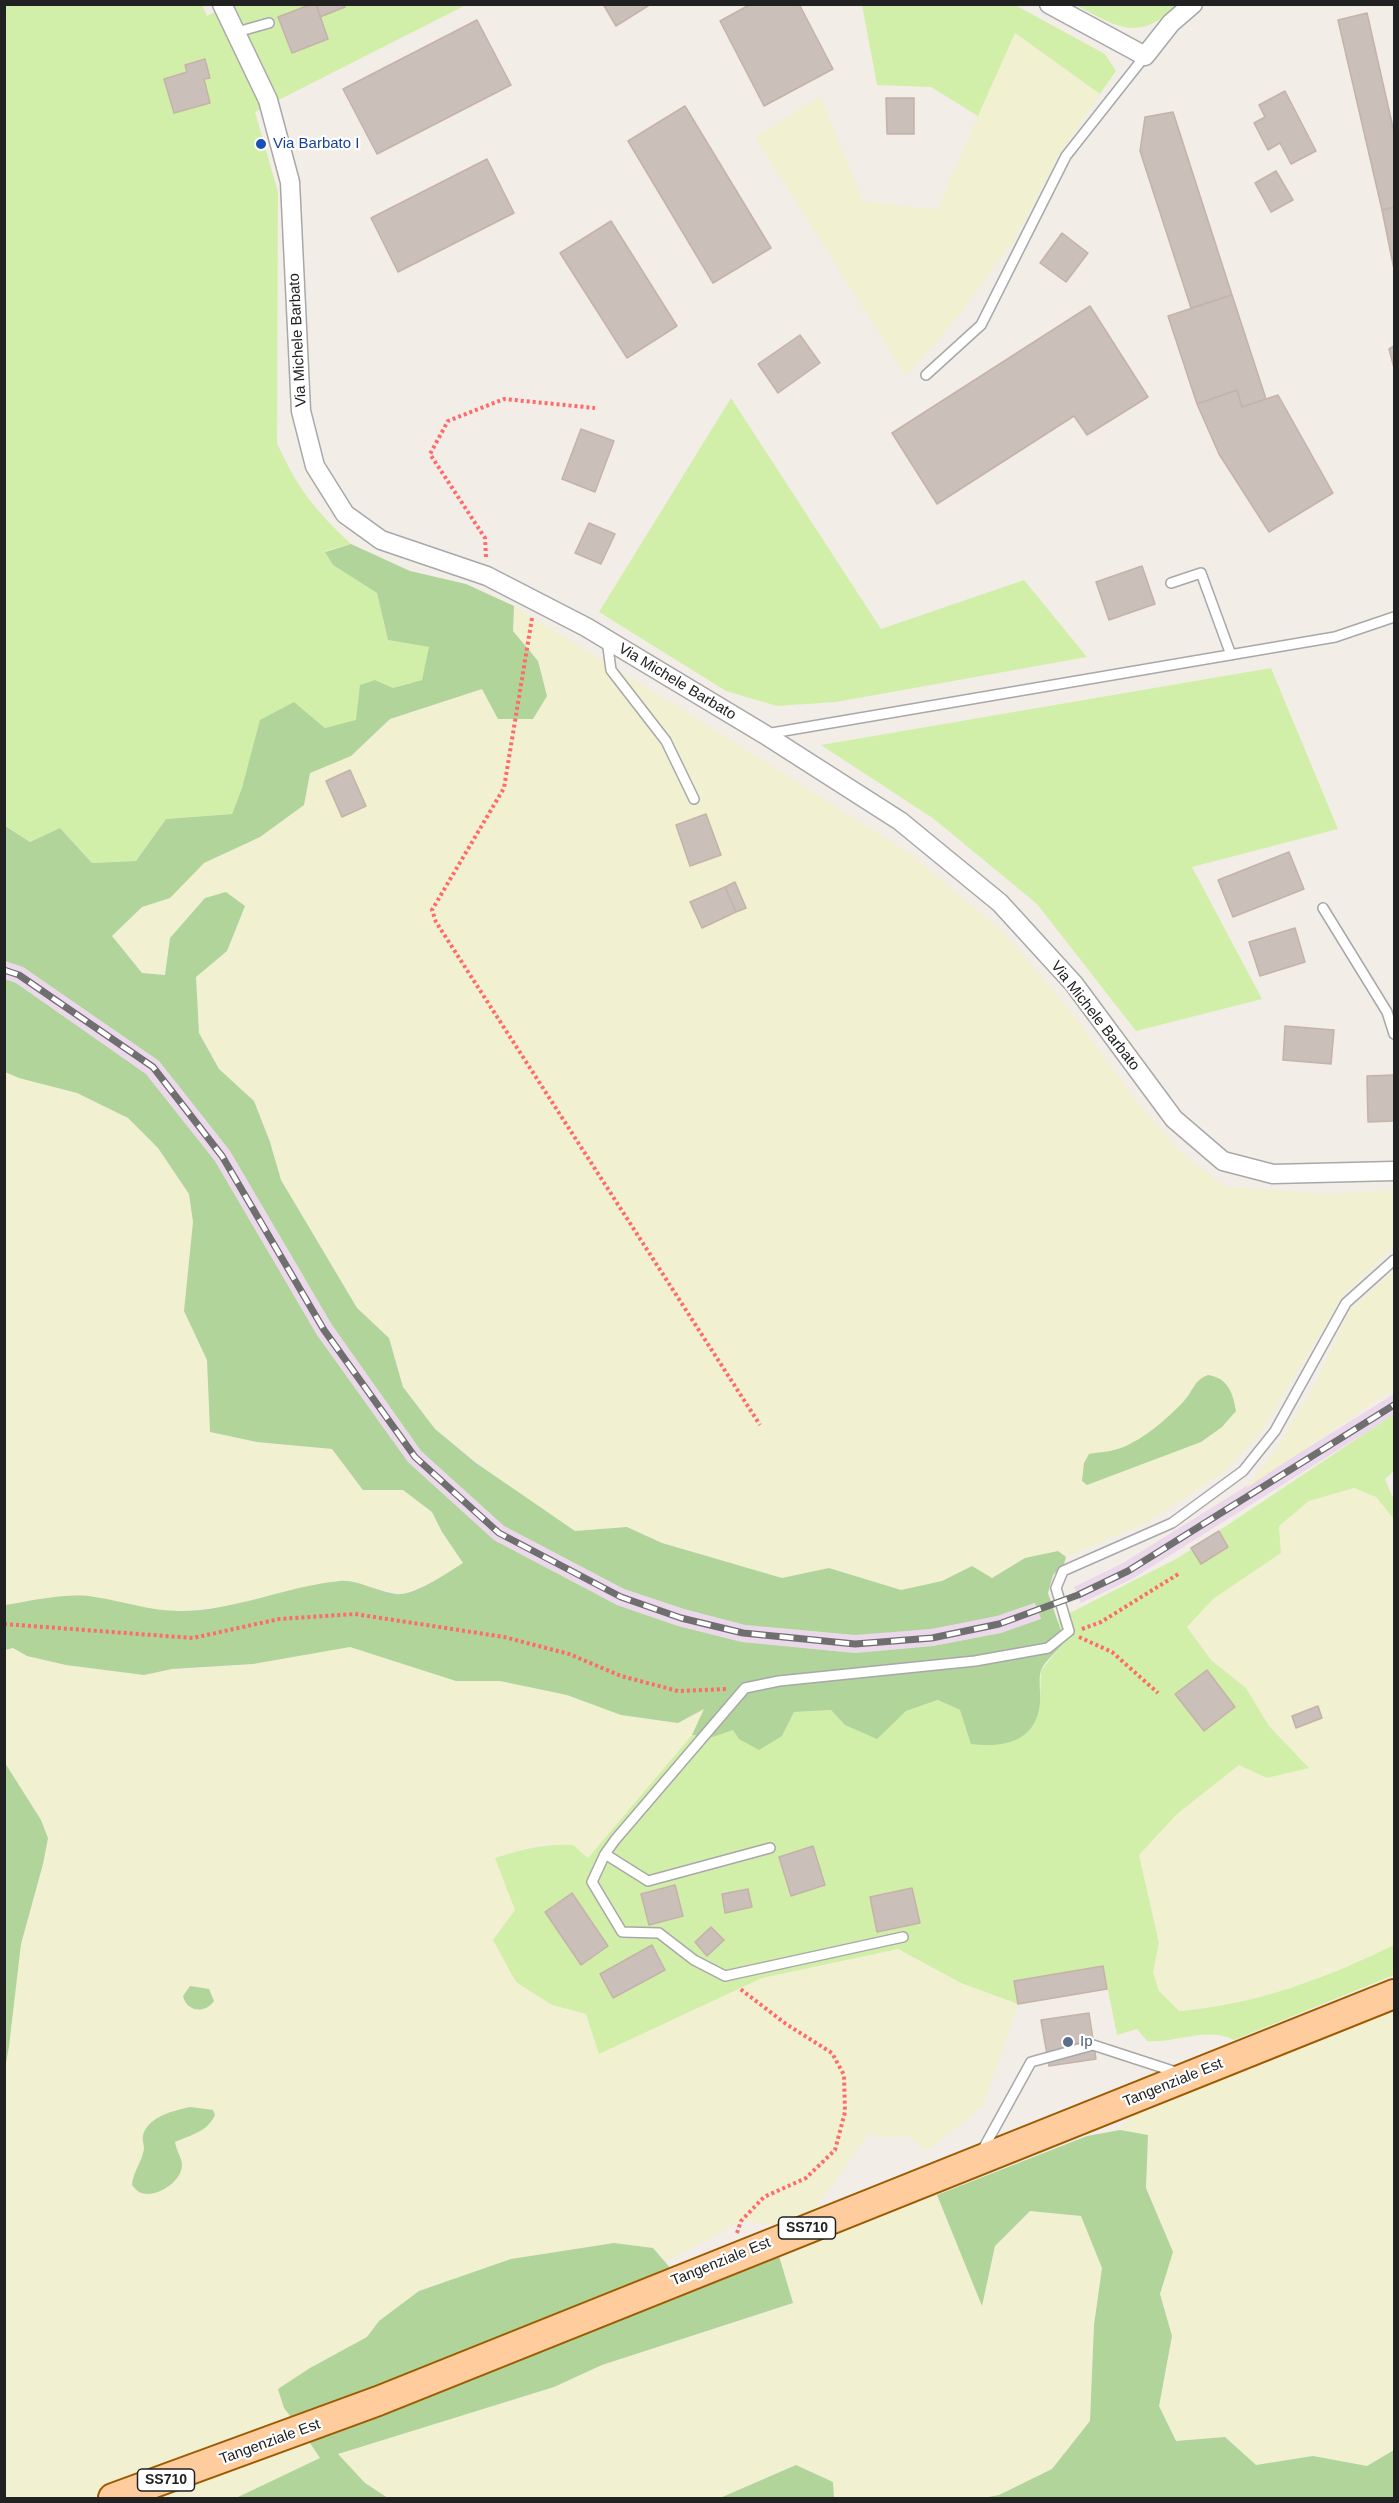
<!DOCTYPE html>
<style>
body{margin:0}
#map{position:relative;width:1399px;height:2503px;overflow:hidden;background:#f2ede7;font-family:Arial,sans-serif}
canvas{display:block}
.frame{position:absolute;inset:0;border:6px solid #212121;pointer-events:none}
</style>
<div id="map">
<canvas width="1399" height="2503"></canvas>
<div class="frame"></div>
</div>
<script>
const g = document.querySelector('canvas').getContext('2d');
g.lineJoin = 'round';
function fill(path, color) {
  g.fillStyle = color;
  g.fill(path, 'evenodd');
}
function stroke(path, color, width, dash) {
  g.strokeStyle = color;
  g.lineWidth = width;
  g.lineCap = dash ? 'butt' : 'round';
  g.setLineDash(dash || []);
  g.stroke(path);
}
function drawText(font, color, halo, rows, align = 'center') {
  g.font = font + ' Arial,sans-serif';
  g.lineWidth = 4.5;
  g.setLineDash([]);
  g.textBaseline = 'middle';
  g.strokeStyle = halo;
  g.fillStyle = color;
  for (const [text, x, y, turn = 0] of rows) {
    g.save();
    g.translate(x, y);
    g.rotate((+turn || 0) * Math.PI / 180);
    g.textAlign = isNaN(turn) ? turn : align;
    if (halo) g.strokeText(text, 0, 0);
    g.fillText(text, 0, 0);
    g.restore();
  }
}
fill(new Path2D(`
 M5,961l18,6 136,94 71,90 102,174 89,126 83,75 120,63 60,20 61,16 110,10 142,-19 39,-13 5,17 -40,13 -68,13 -78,7 -113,-11 -64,-16 -61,-21 -123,-65 -86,-78 -91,-127 -102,-174 -69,-87 -130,-91 -11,-4z
 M1394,1394v21l-262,164 -51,24 -7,-16 49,-24z`), '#ebd8ea');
fill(new Path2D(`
 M1014,33l86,61 -41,61 -44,83 -56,77 -53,61 -151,-239 65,-41 43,105 74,9z
 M514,606l206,127 192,122 92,78 68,80 62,85 46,54 45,34 97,8 72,-4v56l-52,50 -81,136 -37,40 -76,50 -82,35 -8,-6 -33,7 -34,20 -19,-12 -30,15 -41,9 -72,-22 -46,10 -121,-35 -35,-16 -52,4 -56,-36 -84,-66 -32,-42 -14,-49 -32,-30 -76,-128 -11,-38 -16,-41 -35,-32 -20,-36 -3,-56 31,-26 -57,-13 -4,37 -24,-2 -30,-37 30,-29 28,-9 34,-35 56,-26 44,-32 5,-32 42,-17 39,-37 148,-58 -25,-30z
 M5,1072l14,6 58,15 51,25 30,30 31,46 4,28 -9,89 23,49 3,72 47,10 75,7 31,41h40l29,22 10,20 21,31 -23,15 -38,16 -59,-14 -57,11 -57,15 -49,5 -136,-12 -39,6z
 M1394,1270v119l-149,100 32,-41 39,-66 34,-72z
 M1354,1488l22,9 18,22v426l-42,21 -54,20 -80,22 -39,3 -20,-20 -6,-19 6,-29 -20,-88 38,-41 62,-49 28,13 42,-10 -40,-42 -23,-38 -35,-28 -24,-33 26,-28 68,-46 -2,-27 17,-16 13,-9z
 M350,1647l106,34h44l67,14 54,20 84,-7 -13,27 -104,123 -39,-14 -13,1 -41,13 57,147 34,9 135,-18 41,-18 136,-29 63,34 57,21 -35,102 -56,45 -19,-15 -26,1 -13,-3 -56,77 -34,15 -38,-5 -75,41 -13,-14 -274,73 -12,16 -57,31 -31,21 15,32 27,37 -85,40h-231v-429l4,-23 12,-102 22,-80 -2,-44 -36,-57v-113l8,-2 14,8 39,9 78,10 28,-5 81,-6z
 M1394,2005v445l-27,16 -54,-10 -58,9 -30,-28 -49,4 -17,-35 13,-70 -12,-42 13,-42 -27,-64 2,-53 -28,-5 10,-13z
 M937,2195l45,110 13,-59 35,-35 51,5 21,52 -8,57 -4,96 -37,48 -54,26 -16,3h-149l-1,-16 -37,-17 -76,33h-332l-23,-15 -28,-29 217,-67 48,-22 191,-61 -14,-48z`), '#f1f0d1');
fill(new Path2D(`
 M230,4l236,1 -211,107 23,80 -1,251c20,45 38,67 74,101l-26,7 8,14 44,28 11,47 42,7 -8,33 -29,8 -18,-8 -19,41 -31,7 -31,-26 -52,86 -10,26 -66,5 -30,42 -44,2 -32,-35 -30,14 -25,-17v-820h197l5,11z
 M862,5h153l90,49 11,17 -16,23 -85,-61 -37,83 -47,-29 -54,-2z
 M1076,5h101c-38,38 -60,22 -101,0z
 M731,398l150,231 143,-49 63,77 -251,45 -59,4 -51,-15 -127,-79z
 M1271,668l67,161 -146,38 70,132 -126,32 -99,-127 -103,-85 -113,-74z
 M1394,1414v57l-9,8 7,17h2v23l-18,-22 -22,-9 -45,13 -30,25 2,27 -68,46 -26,28 24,33 35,28 23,38 40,42 -42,10 -28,-13 -62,49 -38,41 20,88 -6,29 6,19 20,20c76,-6 148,-33 215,-66v30l-160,65c-27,-14 -59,4 -87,1l-10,-12 -20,6 -14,-69 -89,15 4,23 -57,-21 -63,-34 -136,29 -163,76 -13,-40 -34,-9 -36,-23 -23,-42 22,-30 -20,-52c30,-9 47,-14 78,-13l15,13 104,-123 21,2 20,-8 49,7 12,-24 37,-2 15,15 48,-4 12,-10 33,-11 21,10 80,-5 1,-35 21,-25 -4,-26 120,-61z`), '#d2efaa');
fill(new Path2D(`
 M351,544l59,27 56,13 48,22 -1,25 25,30 9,35 -14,23h-35l-16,-30 -92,30 -39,37 -41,17 -6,32 -44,32 -56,26 -34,35 -28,9 -30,29 30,37 23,2 5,-37 35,-40 21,-6 19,14 -18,45 -31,26 3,56 20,36 35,32 16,41 11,38 76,128 32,30 14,49 32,42 41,34 99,68 52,-4 35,16 120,35 47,-10 72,22 41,-9 30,-15 20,12 33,-20 33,-7 8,6 -2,7 -11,11 -5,18 12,35 2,17c-6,7 -18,17 -21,25 -3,9 0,23 -1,33 -4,39 -36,45 -69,41l-11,-34 -22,-10 -32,11 -29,28 -32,-14 -14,-15 -37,2 -12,24 -23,14 -20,-11 -6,-9 -20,7 -21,-2 12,-26 -26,14 -57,-8 -54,-20 -67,-14h-44l-106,-34 -97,17 -81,5 -28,6 -78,-10 -39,-9 -14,-8 -8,2v-45c26,-4 63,-13 90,-8 28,4 55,14 85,14 55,0 106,-25 160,-30 18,-2 46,15 62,13 17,-2 47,-22 61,-31l-21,-31 -10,-20 -29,-22h-40l-31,-41 -75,-7 -47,-10 -3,-72 -23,-49 9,-89 -4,-28 -31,-46 -30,-30 -51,-25 -58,-15 -14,-6v-93l11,4 130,91 69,87 102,174 91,127 86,78 123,65 61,21 64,16 113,11 78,-7 68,-13 40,-14 -6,-16 -38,13 -66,13 -76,6 -110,-10 -61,-16 -60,-20 -120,-63 -83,-75 -89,-126 -102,-174 -71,-90 -136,-94 -18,-6 -1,-136 26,17 30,-14 32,35 44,-2 30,-42 66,-5 10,-26 18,-68 34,-18 31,26 31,-8 4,-35 15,-5 18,8 29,-8 7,-33 -41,-7 -11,-47 -44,-28 -8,-13z
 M1208,1375c20,3 25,18 28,36l-14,16 -21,15 -114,43 -5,-4 2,-18 5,-9c11,-2 21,-2 32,-6 23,-9 46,-29 63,-47 10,-11 10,-21 24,-26z
 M5,1763l36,57 7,18 -5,26 -22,80 -12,102 -4,23z
 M190,1986l19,3 5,12c-9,13 -27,11 -31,-5z
 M190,2107l23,3 2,5c-8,17 -24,20 -40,27 1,8 7,16 7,23 0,17 -28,35 -43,27 -3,-2 -5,-5 -7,-7 1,-13 10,-23 12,-36 0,-4 -2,-10 -1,-14 6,-19 30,-24 47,-28z
 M1120,2130l28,5 -2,53 27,64 -13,42 12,42 -13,70 17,35 49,-4 31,28 57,-9 54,10 27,-16v48h-411l16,-3 53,-26 38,-48 4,-96 8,-57 -21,-52 -51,-5 -35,35 -13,60 -45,-111 150,-59z
 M614,2243l39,5 19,22 -378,151 -10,-13 -6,-19 32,-21 57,-31 12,-16 40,-30 92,-32z
 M779,2256l14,47 -191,62 -48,22 -216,67 27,29 23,15h-152l84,-40 -12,-18 380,-152 4,4z
 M796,2465l37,17 1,16h-114z`), '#b0d499');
const building = new Path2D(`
 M312,4h4l12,35 -36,14 -14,-36z
 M316,4h28l1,3 -25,10z
 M603,4h48l-35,22z
 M751,4h48l34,65 -69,37 -44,-85z
 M1367,13l27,119v75l-12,3 -44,-190z
 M477,20l34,65 -134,69 -34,-65z
 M205,59l5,19 -6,1 6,24 -36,10 -10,-34 23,-7 -2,-7z
 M1285,91l31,60 -25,13 -11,-21 -12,7 -14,-27 11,-6 -6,-12z
 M886,98h28v36h-27z
 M685,106l86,142 -58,35 -85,-142z
 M1173,112l59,183 -41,13 -51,-157 5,-34z
 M487,159l27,54 -116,59 -27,-54z
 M1276,171l17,29 -22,12 -16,-29z
 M1394,207v62l-12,-59z
 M611,221l66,105 -50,32 -67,-105z
 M1062,233l26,20 -22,29 -26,-19z
 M1232,295l34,104 -24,8 -5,-17 -40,14 -29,-88z
 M1090,306l58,91 -61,38 -13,-19 -137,88 -45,-71z
 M800,335l20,28 -42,30 -20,-29z
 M1394,346v22l-5,-19z
 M1237,390l5,17 36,-12 55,98 -64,39 -50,-78 -22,-50z
 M581,429l33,12 -19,51 -33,-13z
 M589,523l26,11 -14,30 -26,-11z
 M1142,566l13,38 -46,16 -13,-38z
 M350,770l16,36 -24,11 -16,-36z
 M706,814l15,41 -31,11 -14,-41z
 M1289,852l15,37 -71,28 -15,-37z
 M735,882l11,26 -10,4 -11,-25z
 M725,887l11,25 -34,16 -12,-26z
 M1295,928l10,34 -45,14 -11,-34z
 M1285,1026l49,4 -3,34 -48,-4z
 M1394,1075v46l-26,1 -1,-46z
 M1219,1531l9,16 -27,17 -10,-16z
 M1207,1670l28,37 -31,24 -29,-37z
 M1318,1706l4,12 -26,10 -4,-12z
 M813,1846l12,39 -34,11 -12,-39z
 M675,1885l8,31 -34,9 -8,-31z
 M912,1888l8,35 -43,9 -7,-35z
 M748,1889l4,18 -27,6 -3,-19z
 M572,1893l36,53 -27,19 -36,-53z
 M711,1927l13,13 -17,16 -12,-14z
 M652,1945l13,25 -52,28 -13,-24z
 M1103,1966l4,23 -89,15 -4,-23z
 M1089,2013l7,46 -47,7 -8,-46z`);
fill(building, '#cabfb9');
stroke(building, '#c5b2a8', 1.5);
const lane = new Path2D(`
 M237,32l32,-9
 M926,375l55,-50 85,-169 79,-100
 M1171,583l30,-10 30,82
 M607,640l4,30 55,71 28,58
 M766,734l569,-97 59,-20
 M1323,908l64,104 7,22
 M605,1854l43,27 122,-33
 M903,1937l-178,39 -31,-16 -35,-27 -37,-1 -30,-50 13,-28 10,-14 130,-152 34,-7 196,-20 73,-13 21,-17 -13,-43 7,-17 109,-48 71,-52 32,-40 71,-128 48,-43
 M982,2151l49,-89 62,-17 86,28`);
const street = new Path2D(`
 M222,4l46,96 22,82 11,229 14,55 30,48 36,26 106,36 99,51 178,107 136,87 100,82 74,81 100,135 49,42 50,13 121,-3
 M1049,4l96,52 26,-33 22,-19`);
const primary = new Path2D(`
 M113,2498l265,-97 1016,-407`);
stroke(lane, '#a8a8a8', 12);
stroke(street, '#a8a8a8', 21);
stroke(primary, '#9d5a00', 32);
stroke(new Path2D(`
 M486,557l-1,-19 -55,-84 18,-33 56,-22 91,9
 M532,618l-28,170 -72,122 4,12 324,503
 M4,1624l189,14 86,-19 76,-5 149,23 65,17 52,22 57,15 48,-2
 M1082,1629l19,-7 79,-49
 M1079,1637l33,15 46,41
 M737,2233l4,-12 23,-24 42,-19 29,-28 10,-38 -1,-37 -12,-22 -46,-29 -47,-36`), '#ff6b6a', 4, [3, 3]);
stroke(lane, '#fff', 9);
stroke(street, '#fff', 18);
stroke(primary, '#ffcc9e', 28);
const rail = new Path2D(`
 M4,970l15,5 134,92 69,89 102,174 91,127 84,76 122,64 60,21 62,15 112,11 77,-6 67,-14 79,-29 50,-24 266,-166`);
stroke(rail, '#6f6f6f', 7);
stroke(rail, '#fff', 4.5, [14]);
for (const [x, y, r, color] of [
 [261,144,6,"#1a4fb4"],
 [1068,2042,6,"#5c6f8a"]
]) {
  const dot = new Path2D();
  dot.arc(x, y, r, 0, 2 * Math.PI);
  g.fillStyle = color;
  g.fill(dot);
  stroke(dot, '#fff', 2);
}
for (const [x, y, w] of [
 [807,2228,57],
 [166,2480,57]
]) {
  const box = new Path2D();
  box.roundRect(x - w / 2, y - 11, w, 22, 4.5);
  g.fillStyle = '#fff';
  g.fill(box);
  stroke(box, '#212121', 1.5);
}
drawText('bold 14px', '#212121', null, [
 ["SS710",807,2228],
 ["SS710",166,2480]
]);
drawText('15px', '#164399', '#fff', [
 ["Via Barbato I",273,144]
], 'left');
drawText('15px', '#212121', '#fff', [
 ["Via Michele Barbato",298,340,-93],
 ["Via Michele Barbato",677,682,31],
 ["Via Michele Barbato",1095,1016,52],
 ["Tangenziale Est",1173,2083,-22],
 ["Tangenziale Est",721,2262,-22],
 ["Tangenziale Est",270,2442,-20]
]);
drawText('15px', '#4e5e75', '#fff', [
 ["Ip",1080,2042]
], 'left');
</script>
